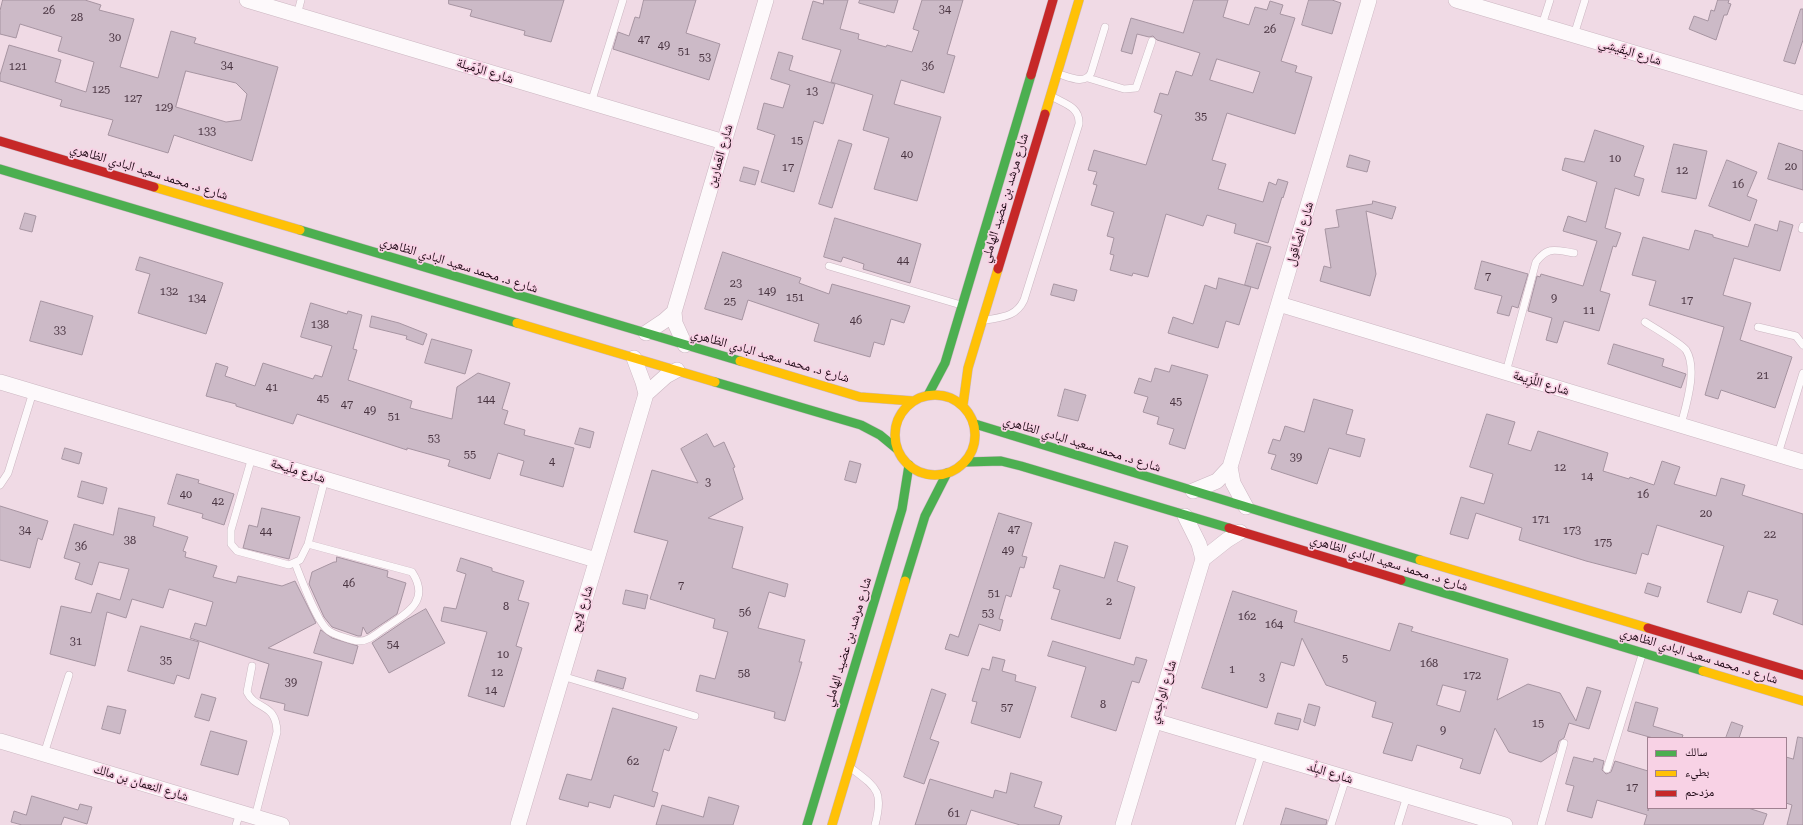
<!DOCTYPE html>
<meta charset="utf-8">
<style>
body{margin:0}
#map{position:relative;width:1803px;height:825px;overflow:hidden;background:#f0dae5;font-family:"Roboto Serif","Noto Naskh Arabic",serif}
canvas{display:block}
.legend{position:absolute;left:1647px;top:737px;width:140px;height:72px;box-sizing:border-box;background:#f8d2e5;border:1px solid #a08191;margin:0;padding:5px 7px;list-style:none;font-size:12px;color:#1d0814}
.legend li{display:flex;align-items:center;gap:8px;height:20px}
.legend b{width:20px;border:1px solid #a08191}
</style>
<div id="map">
<canvas width="1803" height="825"></canvas>
<ul class="legend">
<li><b style="height:5px;background:#4caf50"></b>سالك</li>
<li><b style="height:5px;background:#ffc107"></b>بطيء</li>
<li><b style="height:5px;background:#c62828"></b>مزدحم</li>
</ul>
</div>
<script>
const g = document.querySelector('canvas').getContext('2d');
g.lineJoin = 'round';
function fill(path, color) {
  g.fillStyle = color;
  g.fill(path, 'evenodd');
}
function stroke(path, color, width, dash) {
  g.strokeStyle = color;
  g.lineWidth = width;
  g.lineCap = dash ? 'butt' : 'round';
  g.setLineDash(dash || []);
  g.stroke(path);
}
function drawText(font, color, halo, rows, align = 'center') {
  g.font = font + ' "Roboto Serif","Noto Naskh Arabic",serif';
  g.lineWidth = 3.5;
  g.setLineDash([]);
  g.textBaseline = 'middle';
  g.strokeStyle = halo;
  g.fillStyle = color;
  for (const [text, x, y, turn = 0] of rows) {
    g.save();
    g.translate(x, y);
    g.rotate((+turn || 0) * Math.PI / 180);
    g.textAlign = isNaN(turn) ? turn : align;
    if (halo) g.strokeText(text, 0, 0);
    g.fillText(text, 0, 0);
    g.restore();
  }
}
const building = new Path2D(`
 M3,0h82l16,5 -2,5 35,9 -14,48 38,11 13,-47 25,7 -2,5 84,24 -26,94 -78,-26 -6,18 -60,-18 5,-15 -53,-14 2,-6 -62,-19v-6l9,-30 52,15 -6,22 31,10 8,-30 -36,-11 4,-14 -42,-13 -4,14 -16,-4v-23zM186,71l50,12 11,11 -6,26 -15,2 -50,-15z
 M449,0h115l-13,42 -27,-7 1,-4 -55,-15 2,-6 -23,-6z
 M644,0h52l-10,33 34,11 -11,36 -96,-31 5,-17 11,4 6,-19 4,1z
 M824,0h24l-8,29 19,5 -1,5 28,8 1,-2 25,7 7,-21 -6,-2 9,-29h41l-16,54 8,2 -11,37 -43,-13 -7,24 47,13 -24,84 -43,-12 15,-51 -26,-8 10,-35 -42,-13 10,-32 -39,-11 11,-38 10,3z
 M860,0h38l-4,13 -35,-10z
 M1194,0h34l-5,17 26,8 6,-18 12,3 3,-9 13,4 -3,9 15,4 -14,43 16,5 -2,6 17,5 -17,57 -68,-21 -15,47 14,4 -8,25 45,13 6,-20 7,3 2,-6 10,3 -5,16 -1,-1 -14,46 -34,-10 2,-9 -29,-9 -4,11 -37,-12 -18,63 -15,-4 -1,3 -22,-6 4,-15 -4,-1 4,-16 -7,-2 7,-24 -23,-7 6,-20 -4,-1 4,-12 -9,-2 6,-20 52,15 16,-50 -8,-3 6,-19 8,2 8,-24 16,5 8,-23 -43,-13 -4,-4 -4,1 -12,-3 -5,20 -11,-3 10,-33 52,15zM1217,59l43,13 -7,21 -43,-13z
 M1309,0h23l9,3 -9,31 -30,-9z
 M1718,0h11l-1,3 3,1 -4,11h-3l-8,25 -27,-11 5,-13 14,5 3,-11 3,1z
 M1801,9h2v31l-8,24 -11,-3z
 M779,52l14,4 -4,14 46,14 -12,40 -9,-3 -20,71 -33,-10 14,-47 -18,-6 7,-26 19,5 7,-23 -19,-6z
 M1595,130l49,16 -10,30 10,3 -5,17 -24,-8 -10,40 16,5 -5,14 -3,-1 -13,45 10,3 -11,37 -35,-10 -7,22 -11,-3 6,-22 -24,-7 9,-35 3,1 1,-3 42,12 14,-45 -34,-10 5,-15 18,6 11,-40 -35,-12 3,-12 19,4z
 M839,140l13,4 -20,64 -13,-4z
 M1779,143l24,8v39l-35,-11z
 M1674,144l33,7 -11,48 -34,-7z
 M1350,155l20,6 -3,11 -20,-5z
 M1727,160l30,12 -10,24 10,4 -7,21 -41,-15z
 M744,167l15,4 -4,14 -15,-4z
 M1373,201l23,6 -4,12 -26,-8 10,63 -6,22 -50,-15 4,-15 7,2 -6,-39 14,-2 -3,-17 36,-6z
 M25,213l11,3 -4,16 -12,-3z
 M835,218l86,26 -11,39 -47,-14 1,-5 -21,-7 -2,5 -17,-5z
 M1780,221l13,4 -13,46 -46,-13 -11,37 28,8 -11,37 52,17 -17,51 -54,-18 -3,9 -13,-4 19,-68 -75,-22 7,-24 -24,-6 11,-38 46,13 6,-20 18,5v2l35,10 7,-23 22,7z
 M1257,243l14,4 -13,42 -13,-4z
 M723,252l78,26 -2,5 30,11 3,-10 78,22 -6,17 -13,-4 -7,26 -10,-3 -4,15 -56,-16 5,-17 -71,-24 -6,20 -37,-11z
 M140,257l83,26 -17,51 -68,-21 12,-39 -14,-4z
 M1482,261l46,13 -10,34 -6,-2 -3,10 -12,-3 5,-17 -27,-7z
 M1219,278l32,9 -12,38 -13,-4 -8,27 -50,-15 5,-16 20,7 12,-39 11,4z
 M1054,284l23,6 -3,11 -23,-6z
 M41,301l52,15 -11,39 -52,-14z
 M311,303l36,11 1,-3 14,4 -9,34 4,1 -9,30 64,21 -2,7 42,11 5,-32 21,-14 32,10 -8,26 6,2 -4,13 21,6 -1,5 50,13 -11,39 -43,-12 4,-14 -26,-8 -8,26 -42,-13 2,-6 -43,-12v2l-110,-36 -4,10 -57,-18v-2l-30,-8 10,-33 12,4 -3,9 30,10 8,-23 50,16 2,-4 7,2 10,-31 -31,-9z
 M372,316l27,7 28,11 -4,11 -17,-6 1,-3 -37,-9z
 M432,339l40,11 -7,24 -40,-11z
 M1614,344l50,15 -2,7 24,8 -5,14 -73,-24z
 M1172,365l36,10 -23,74 -16,-5 5,-15 -17,-5 2,-7 -16,-5 5,-15 -14,-4 5,-15 12,4 4,-14 14,4z
 M1065,389l21,6 -8,26 -20,-5z
 M1314,399l39,11 -7,24 19,5 -5,18 -31,-9 -12,36 -46,-15 5,-14 -8,-2 5,-14 7,2 5,-15 19,6z
 M1487,414l28,8 -7,22 23,7 7,-20 70,22 -5,18 26,8 1,-2 24,8 8,-24 18,6 -6,17 42,12 5,-18 24,7 -3,10 61,19v111l-30,-11 5,-14 -30,-9 -7,22 -34,-11 17,-56 -67,-21 -9,30 -6,-2 -6,21 -50,-13 -67,-21 3,-12 -46,-15 -8,26 -18,-5 11,-37 23,7 9,-30 -23,-7z
 M580,428l14,4 -4,16 -15,-4z
 M707,434l7,13 10,-5 11,25 -2,1 10,31 -35,19 35,9 -11,41 56,16 -3,13 -16,-5 -11,36 47,12 -6,22h3l-17,59 -11,-3 1,-6 -79,-21 4,-16 15,4 13,-47 -15,-4 2,-9 -65,-20 18,-58 -34,-9 18,-62 46,13 -17,-34z
 M65,448l17,5 -3,11 -17,-5z
 M850,461l11,3 -5,19 -11,-3z
 M177,474l22,6 -1,3 36,11 -10,31 -22,-7 1,-4 -35,-10z
 M82,481l25,7 -4,16 -25,-7z
 M0,506l48,15 -6,19 -4,-2 -8,30 -30,-8z
 M119,508l36,9 -2,9 35,11 -5,14 3,1 -1,5 32,9 -4,11 23,6 2,-7 44,10 13,-5 21,42 -48,25 54,14 -14,54 -24,-6 1,-6 -25,-6 9,-34 -79,-26 5,-15 11,3 7,-24 -44,-13 -6,19 -31,-9 -6,19 -19,-6 -12,54 -45,-12 11,-48 30,7 6,-20 23,7 9,-31 -30,-7 -7,23 -17,-6 5,-16 -16,-5 10,-34 39,11z
 M262,508l38,9 -11,42 -46,-11 6,-23 8,2z
 M999,513l33,10 -10,33 5,1 -3,11 -4,-1 -9,30 -5,-2 -7,24 4,1 -3,11 -21,-7 -11,32 -23,-7 5,-15 8,3z
 M1115,542l13,4 -11,35 18,6 -15,52 -69,-20 9,-29 -7,-2 7,-23 44,13z
 M337,557l51,14 -1,6 19,6 -9,31 -30,20 -4,-7 -2,9h-3l-26,-9 -8,-10 -15,-33 3,-12 22,-10h2z
 M461,558l31,10v3l32,10 -6,19 11,3 -13,43 6,2 -18,59 -36,-11 19,-64 -46,-11 3,-14 12,2 10,-35 -9,-3z
 M1648,583l13,4 -3,10 -13,-4z
 M626,590l22,5 -3,14 -22,-5z
 M1233,591l64,20 -3,11 96,29 9,-28 14,4 -2,4 97,28 -11,41 31,-16 32,9 16,28 11,-34 14,4 -12,38 -20,-6 -5,15 -5,3 -3,11 -15,10 -32,-10 -14,-24 -15,46 -20,-6 3,-9 -46,-14 -5,16 -29,-8 10,-30 -21,-6 4,-15 -50,-17 -24,-47 -8,28 -13,-4 -14,46 -65,-20zM1443,685l23,6 -6,21 -23,-7z
 M426,609l19,34 -56,30 -17,-30 34,-23z
 M141,626l58,16 -10,37 -12,-4 -3,9 -46,-13z
 M321,630l11,8 26,8 -5,18 -39,-11z
 M1053,641l81,24 2,-8 11,3 -8,23 -7,-2 -16,50 -45,-14 15,-50 -38,-11z
 M993,657l12,3 -3,11 14,4 -1,6 21,6 -16,51 -49,-15 6,-21 -5,-1 10,-33 7,2z
 M598,670l28,8 -3,11 -28,-8z
 M932,689l14,5 -16,45 9,3 -15,42 -20,-7z
 M202,694l14,4 -7,23 -14,-4z
 M1636,702l22,6 -5,18 30,9 -1,3h-29l-25,-7z
 M1309,704l11,3 -5,19 -11,-4z
 M108,706l18,4 -6,24 -18,-5z
 M613,708l64,19 -8,24 -5,-2 -12,42 6,2 -4,14 -40,-12 -4,13 -21,-6 -1,5 -29,-8 8,-25 24,6z
 M1278,713l23,6 -3,11 -23,-6z
 M1732,722l11,4 -4,12h-13z
 M211,731l36,10 -9,34 -37,-10z
 M1798,737l5,1v87h-16l5,-20 -6,-2v-46l7,2z
 M1574,757l19,5 1,-4 10,3 -2,9 4,4 5,-2 4,-11 33,10v40l1,-3h99l19,6 -4,11h-119l3,-10 -50,-15 -5,18 -25,-7 7,-25 -8,-2z
 M1011,773l31,9 -8,25 28,9 -3,9h-39l-49,-15 -5,15h-51l15,-46 63,19 2,-8 11,3z
 M32,796l46,14 2,-6 12,3 -5,17 -23,-7 -3,8h-39l-11,-3 3,-11 12,4z
 M709,797l30,9 -6,19h-77l6,-20 41,12z
 M1286,808l41,12 -1,5h-45z`);
fill(building, '#ccbac7');
stroke(building, '#a694a1', 1);
const lane = new Path2D(`
 M297,15l4,-15
 M1542,25l8,-25
 M1574,35l11,-35
 M1059,74c10,3 26,11 32,-1l14,-46
 M1088,78l36,11 12,-1 16,-47
 M591,103l32,-103
 M1802,229l1,-3
 M829,266l132,39
 M986,320c16,-3 30,-3 38,-20l55,-176c1,-17 -14,-20 -26,-27
 M1645,322c8,5 37,22 41,28 12,19 0,55 -5,75
 M1758,327l38,9 7,9
 M1506,372l30,-110c12,-16 19,-12 38,-9
 M1778,454l25,-81
 M252,457l-21,73v14l6,7 52,14 11,-5 8,-16 17,-65
 M0,485l8,-12 25,-81
 M295,563c6,15 22,60 34,68 4,3 24,10 29,10 10,1 19,-8 27,-13 22,-15 46,-27 27,-56l-104,-28
 M252,666l-5,26c9,19 29,10 30,40l-22,85
 M562,676l133,40
 M44,754l25,-79
 M851,768c26,20 33,23 24,57
 M1607,769l35,-114
 M236,825l4,-12
 M1239,825l23,-72
 M1331,825l15,-47
 M1398,825l9,-29
 M1541,825l23,-82`);
const street = new Path2D(`
 M247,0l477,142
 M1456,0l347,103
 M1279,304l524,158
 M646,333l18,-12 10,-9
 M685,345l-10,-22 -1,-11 92,-312
 M634,358l9,24 3,12
 M0,382l596,178
 M1193,491l24,-10 13,-14
 M1246,507l-13,-24 -3,-16 139,-467
 M1185,516l14,28 4,15
 M1155,721l350,104
 M0,741l282,84
 M518,825l128,-431 20,-18 11,-6
 M1123,825l80,-266 24,-19 13,-8`);
const fast = new Path2D(`
 M0,169l517,154
 M300,230l440,131
 M715,382l146,43 19,10 17,14
 M928,395l17,-32 86,-288
 M975,424l445,136
 M966,462l35,-1 20,5 208,62
 M1401,580l302,91
 M905,581l20,-65 22,-43
 M807,825l95,-316 7,-44`);
const slow = new Path2D(`
 M1045,114l34,-114
 M154,187l146,43
 M517,323l198,59
 M740,361l120,36 53,4
 M895 435a40 40 0 1 1 80 0a40 40 0 1 1-80 0Z
 M963,405l5,-37 30,-99
 M1420,560l228,68
 M1703,671l100,30
 M832,825l73,-244`);
const jam = new Path2D(`
 M1031,75l22,-75
 M0,141l154,46
 M998,269l47,-155
 M1229,528l172,52
 M1648,628l155,47`);
stroke(lane, '#cbb6c1', 8);
stroke(street, '#cbb6c1', 16);
stroke(fast, '#cbb6c1', 10);
stroke(slow, '#cbb6c1', 10);
stroke(jam, '#cbb6c1', 10);
stroke(lane, '#fdf9fb', 7);
stroke(street, '#fdf9fb', 15);
stroke(fast, '#4caf50', 9);
stroke(slow, '#ffc107', 9);
stroke(jam, '#c62828', 9);
drawText('11px', '#493441', null, [
 ["34",945,10],
 ["26",49,11],
 ["28",77,18],
 ["26",1270,30],
 ["30",115,38],
 ["47",644,40],
 ["49",664,46],
 ["51",684,52],
 ["53",705,58],
 ["34",227,66],
 ["121",18,67],
 ["36",928,67],
 ["125",101,90],
 ["13",812,92],
 ["127",133,99],
 ["129",164,108],
 ["35",1201,117],
 ["133",207,132],
 ["15",797,141],
 ["40",907,155],
 ["10",1615,159],
 ["20",1791,167],
 ["17",788,168],
 ["12",1682,171],
 ["16",1738,185],
 ["44",903,261],
 ["7",1488,277],
 ["23",736,284],
 ["132",169,292],
 ["149",767,292],
 ["151",795,298],
 ["134",197,299],
 ["9",1554,299],
 ["17",1687,301],
 ["25",730,302],
 ["11",1589,311],
 ["46",856,321],
 ["138",320,325],
 ["33",60,331],
 ["21",1763,376],
 ["41",272,388],
 ["45",323,399],
 ["144",486,400],
 ["45",1176,402],
 ["47",347,405],
 ["49",370,411],
 ["51",394,417],
 ["53",434,439],
 ["55",470,455],
 ["39",1296,458],
 ["4",552,462],
 ["12",1560,468],
 ["14",1587,477],
 ["3",708,483],
 ["40",186,495],
 ["16",1643,495],
 ["42",218,502],
 ["20",1706,514],
 ["171",1541,520],
 ["47",1014,530],
 ["34",25,531],
 ["173",1572,531],
 ["44",266,532],
 ["22",1770,535],
 ["38",130,541],
 ["175",1603,543],
 ["36",81,547],
 ["49",1008,551],
 ["46",349,584],
 ["7",681,586],
 ["51",994,594],
 ["2",1109,602],
 ["8",506,607],
 ["56",745,613],
 ["53",988,614],
 ["162",1247,617],
 ["164",1274,625],
 ["31",76,642],
 ["54",393,645],
 ["10",503,655],
 ["5",1345,659],
 ["35",166,661],
 ["168",1429,664],
 ["1",1232,670],
 ["12",497,673],
 ["58",744,674],
 ["172",1472,676],
 ["3",1262,678],
 ["39",291,683],
 ["14",491,691],
 ["8",1103,705],
 ["57",1007,708],
 ["15",1538,724],
 ["9",1443,731],
 ["62",633,762],
 ["17",1632,788],
 ["61",954,814]
]);
drawText('13px', '#1d0814', '#f8d2e5', [
 ["شارع البِقَيشِي",1630,52,17],
 ["شارع الرِّمَيلة",485,71,17],
 ["شارع العَمارين",720,156,-74],
 ["شارع د. محمد سعيد البادي الظاهري",149,172,17],
 ["شارع مرشد بن عضيد الهاملي",1005,198,-73],
 ["شارع الصَّاقول",1300,234,-73],
 ["شارع د. محمد سعيد البادي الظاهري",459,265,17],
 ["شارع د. محمد سعيد البادي الظاهري",770,356,16],
 ["شارع اللِّزِيمة",1541,383,17],
 ["شارع د. محمد سعيد البادي الظاهري",1082,444,17],
 ["شارع مِلَيحة",298,471,17],
 ["شارع د. محمد سعيد البادي الظاهري",1389,563,17],
 ["شارع لايح",582,609,-73],
 ["شارع مرشد بن عضيد الهاملي",848,642,-73],
 ["شارع د. محمد سعيد البادي الظاهري",1699,656,17],
 ["شارع الواجِدي",1163,692,-73],
 ["شارع البِلْد",1330,773,17],
 ["شارع النعمان بن مالك",141,783,17]
]);
</script>
